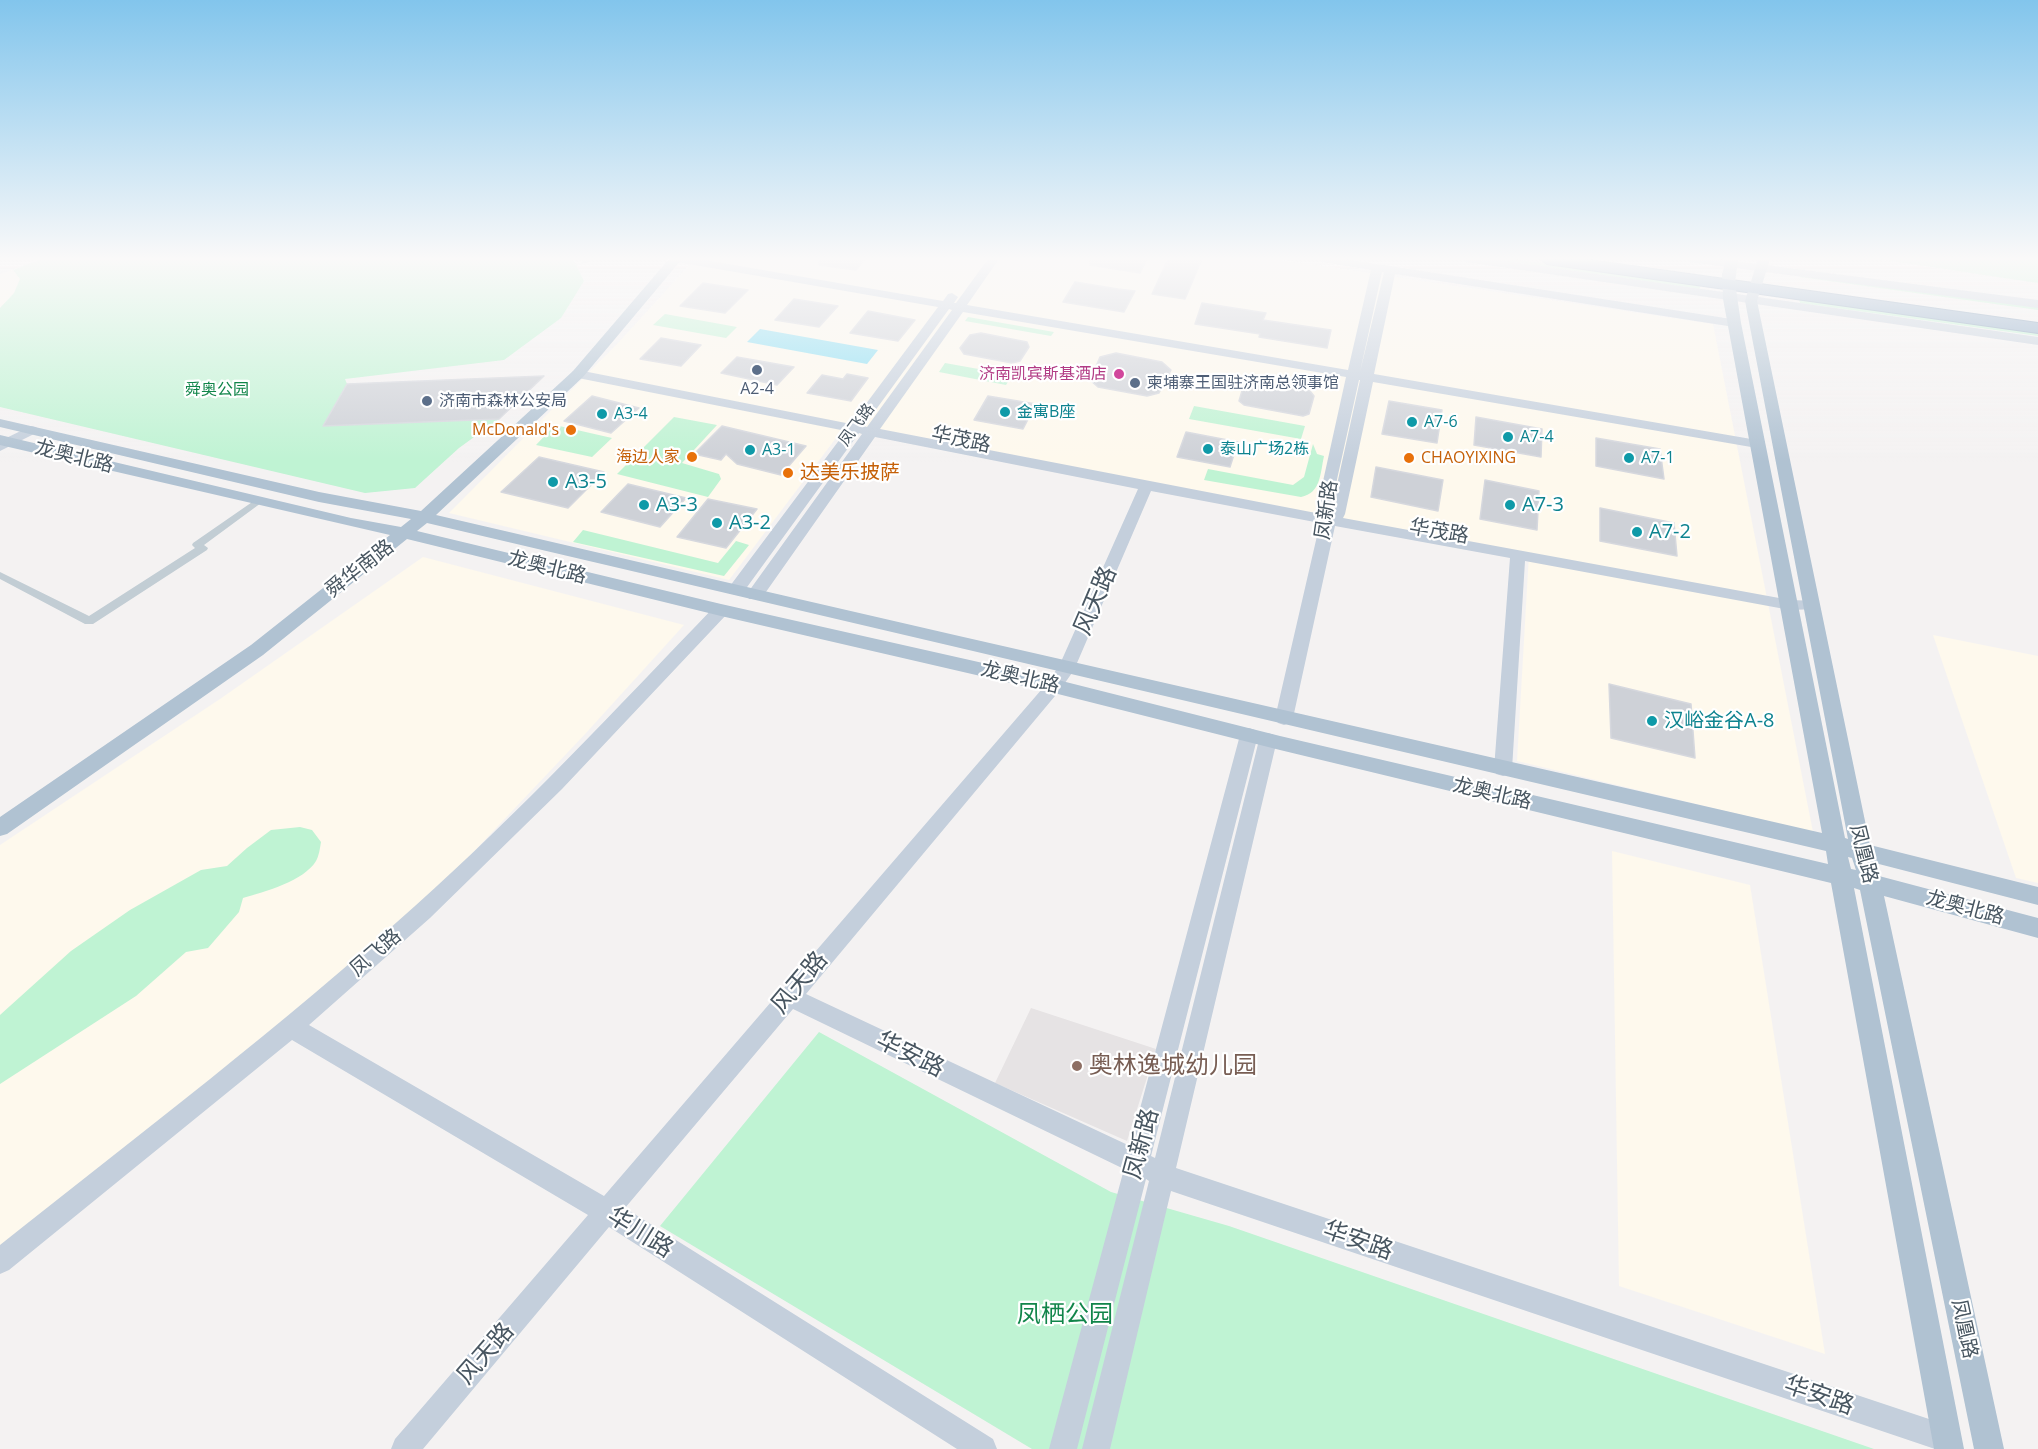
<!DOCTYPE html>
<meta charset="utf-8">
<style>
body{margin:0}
canvas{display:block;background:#f4f2f2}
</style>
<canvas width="2038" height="1449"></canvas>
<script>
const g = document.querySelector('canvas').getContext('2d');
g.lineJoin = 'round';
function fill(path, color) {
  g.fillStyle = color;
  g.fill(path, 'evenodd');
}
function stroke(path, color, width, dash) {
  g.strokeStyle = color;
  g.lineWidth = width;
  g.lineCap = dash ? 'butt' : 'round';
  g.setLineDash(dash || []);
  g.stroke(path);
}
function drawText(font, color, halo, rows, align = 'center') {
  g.font = font + ' "Open Sans","Noto Sans SC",sans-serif';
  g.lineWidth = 4.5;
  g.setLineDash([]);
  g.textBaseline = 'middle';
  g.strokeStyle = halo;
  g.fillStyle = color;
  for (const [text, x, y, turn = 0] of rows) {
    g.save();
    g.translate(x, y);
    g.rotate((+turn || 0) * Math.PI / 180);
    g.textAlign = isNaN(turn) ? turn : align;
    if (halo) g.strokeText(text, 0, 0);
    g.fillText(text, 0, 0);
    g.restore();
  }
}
fill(new Path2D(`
 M695,259h579l439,65 100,508 -296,-71 12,-207 -687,-124 -113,150 -280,-67 169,-170z
 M13,270l7,9 -6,14 -14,15v-34z
 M423,557l261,68 -98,108 -178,188 -408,328v-404l220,-146z
 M1933,635l105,21v227l-22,-5z
 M1612,851l138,34 75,469 -206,-68z`), '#fef9ed');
fill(new Path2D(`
 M1031,1008l125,41 -29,92 -132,-58z`), '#e6e3e4');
fill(new Path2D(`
 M41,259h532l11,22 -23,37 -57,42 -159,19 2,5 -24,42 176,-7 -40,29 -44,40 -50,5 -365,-86v-99l14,-15 6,-14 -7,-9z
 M1490,259h24l185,26 1,4z
 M1877,259h161v24z
 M1800,276l238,31v3l-238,-33z
 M1799,299l239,33v4l-238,-33z
 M665,314l72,13 -11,11 -73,-13z
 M968,317l86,15 -3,4 -86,-15z
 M945,363l67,12 -6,10 -67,-13z
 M1194,406l111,20 -4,13 -112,-20z
 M674,417l43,8 -35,38 37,11 2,5 -13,18 -91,-23z
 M555,425l57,13 -20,19 -56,-12z
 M1313,444l4,10 7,2c-4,18 -3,37 -23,41l-97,-17 4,-11 85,16 11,-8z
 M583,530l135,33 18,-22 13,4 -25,31 -151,-34z
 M300,827l12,3 9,12c-1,6 -2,14 -5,19 -12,20 -52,31 -73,37l-4,14 -31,36 -22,4 -50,44 -136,88v-69l71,-64 59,-41 71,-40 26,-4 20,-18 24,-18z
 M819,1032l292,160 118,34 645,223h-842l-372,-223z`), '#bff3d3');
fill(new Path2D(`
 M760,329l118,21 -11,14 -120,-22z`), '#8adef3');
const building = new Path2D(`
 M819,259h46l-9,11 -37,-5z
 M1090,259h57l-7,14 -50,-8z
 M1168,259h34l-17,40 -33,-5z
 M1075,282l43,7 17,2 -11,21 -61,-10z
 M703,283l45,7 -23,23 -45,-7z
 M794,299l44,7 -19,21 -44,-7z
 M1202,303l64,10 -3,7 68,10 -4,18 -68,-11 1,-3 -65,-10z
 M868,311l47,9 -17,21 -48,-8z
 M981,333l46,9 2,5 -9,14 -8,2 -48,-9 -4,-6 10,-13z
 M661,338l40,7 -20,21 -41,-7z
 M1116,353l46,9 9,8 -12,23 -12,3 -49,-9 -8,-7 10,-23z
 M737,357l57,10 -17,18 -56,-12z
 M847,374l21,4 -17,23 -44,-8 15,-18 21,4z
 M544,376l-45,43 -176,7 24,-42z
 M1252,381l58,10 4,5 -5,18 -6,2 -59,-11 -5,-4 5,-17z
 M592,396l47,12 -28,25 -47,-12z
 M988,396l48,8 -13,25 -49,-9z
 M1389,401l53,9 -5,33 -55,-9z
 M1476,417l66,12 -1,28 -67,-12z
 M722,426l84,20 -25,29 -44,-11 -11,-10 -5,6 -27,-6z
 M1186,432l52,10 -8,25 -53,-10z
 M1596,438l64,11 4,30 -68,-13z
 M539,457l65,15 -36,36 -67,-16z
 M1376,467l67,13 -5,31 -67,-14z
 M1485,480l54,11 -2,39 -57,-11z
 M628,484l58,14 -26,29 -59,-15z
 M708,499l49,10 -31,39 -49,-11z
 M1600,508l74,15 3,33 -77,-15z
 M1609,684l82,20 4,54 -84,-20z`);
fill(building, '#ced1d7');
stroke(building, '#d6d8de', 1.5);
const highway = new Path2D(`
 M1540,259h42l456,64v10l-491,-69z`);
stroke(highway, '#7290b0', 2);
fill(new Path2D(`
 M581,259h8v3l-7,2z
 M258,498l5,3 -2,2 -57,42 4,3 -1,2 -114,74h-8l-85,-45v-7l89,44 106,-68 -3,-3 1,-2z`), '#c2cdd4');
fill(new Path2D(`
 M672,259h27l244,42 5,-7 4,-1 6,4 -4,6h2l32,-44h11l-32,46 381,65 23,-100 -49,-8 -5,-3h29l31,5 361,56v6l-4,1 -339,-53 -21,100 383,66 7,4 -7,4 -384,-66 -28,132 -2,4 447,82 27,1 2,4 -2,4 -27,1 -265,-49 -13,208 -2,5 -7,2 -7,-2 -2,-5 16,-211 -175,-32 -42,192 -3,5 -6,2 -6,-2 -3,-5 45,-195 -169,-32 -77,179 -14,20 -254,304 324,152 110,-411 3,-5 6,-2 6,2 3,5 -107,421 4,2 104,-418 3,-5 6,-2 6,2 3,5 -101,428 771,257 10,4 4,10 -4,10h-22l-764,-258 -61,258h-28l67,-268 -3,-2 -69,270h-28l75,-280 -331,-160 -168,199 368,231 4,10h-40l-348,-222 -186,222h-32l4,-10 193,-224 -296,-175 -283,230 -9,4v-29c140,-111 282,-219 415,-339 105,-94 202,-198 300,-300h12l2,4 -2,4 -165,175 -132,129 -121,107 295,171 173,-201 3,-6 4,-1 264,-306 12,-18 78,-175 -263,-52 -114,162h-12l-2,-4 2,-4 113,-157 -3,-1 -117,161h-12l-2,-4 2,-4 116,-155 -268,-53 -7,-4 2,-3 5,-1 273,54 87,-117 -261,-45zM1382,272h2l-24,100zM949,309l3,1 -85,117 -3,-1zM963,312l383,65 -30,136 -436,-84zM1359,380h1l-29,132 -1,-1z
 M1461,259h31l546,78v8l-572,-83z
 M1685,259h34l319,41v8l-348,-46z
 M31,426l5,1 2,3 -2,3 -36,18v-10z`), '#c4cfdc');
fill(new Path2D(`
 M669,259h13l-99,118 -147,138c462,108 924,212 1386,318l-99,-534 -1,-25 4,-15h12l-3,24 6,40 104,515 3,1 -103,-538 13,-42h12l-13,42 113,544 168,42v18l-163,-42 4,13 159,42v20l-154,-42 120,553h-30l-114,-559 -6,-2 110,561h-30l-103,-566 -551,-133 -226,-57 -333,-77 -314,-77 -144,116 -256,179 -7,2v-19l251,-172 139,-110 -390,-90v-10l351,83 50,9 10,-8 -92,-17 -319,-75v-8l319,73 102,19 152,-140zM427,523l1399,328 2,13 -548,-128 -226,-57 -333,-75 -304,-73zM1848,857l4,1 4,12 -5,-1z`), '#b0c2d2');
fill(highway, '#87a5c4');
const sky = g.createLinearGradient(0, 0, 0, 462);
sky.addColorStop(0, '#82c5ec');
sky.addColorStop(0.56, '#faf9f9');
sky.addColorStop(1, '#faf9f900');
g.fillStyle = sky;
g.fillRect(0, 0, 2038, 462);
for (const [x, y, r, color] of [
 [757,370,6,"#5c6f8a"],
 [1119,374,6,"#d1479c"],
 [1135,383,6,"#5c6f8a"],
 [427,401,6,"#5c6f8a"],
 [1005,412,6,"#0f9aa8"],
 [602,414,6,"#0f9aa8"],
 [1412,422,6,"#0f9aa8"],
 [571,430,6,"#e8710a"],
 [1508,437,6,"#0f9aa8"],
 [1208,449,6,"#0f9aa8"],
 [750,450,6,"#0f9aa8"],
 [692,457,6,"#e8710a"],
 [1409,458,6,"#e8710a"],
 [1629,458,6,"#0f9aa8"],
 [788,473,6,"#e8710a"],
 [553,482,6,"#0f9aa8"],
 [644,505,6,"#0f9aa8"],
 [1510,505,6,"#0f9aa8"],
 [717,523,6,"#0f9aa8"],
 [1637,532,6,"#0f9aa8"],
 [1652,721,6,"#0f9aa8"],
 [1077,1066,6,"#8d6e63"]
]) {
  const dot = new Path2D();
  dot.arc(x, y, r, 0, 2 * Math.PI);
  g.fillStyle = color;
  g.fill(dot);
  stroke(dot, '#fff', 2);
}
drawText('16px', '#b23c85', '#fff', [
 ["济南凯宾斯基酒店",1107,374]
], 'right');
drawText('16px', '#4e5e75', '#fff', [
 ["柬埔寨王国驻济南总领事馆",1147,383],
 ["A2-4",757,389,"center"],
 ["济南市森林公安局",439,401]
], 'left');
drawText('16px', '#11854a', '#fff', [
 ["舜奥公园",217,390]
]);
drawText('16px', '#0d838f', '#fff', [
 ["金寓B座",1017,412],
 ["A3-4",614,414],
 ["A7-6",1424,422],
 ["A7-4",1520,437],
 ["泰山广场2栋",1220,449],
 ["A3-1",762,450],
 ["A7-1",1641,458]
], 'left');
drawText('16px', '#485661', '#fff', [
 ["凤飞路",857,425,-54]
]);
drawText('16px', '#c56008', '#fff', [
 ["McDonald's",559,430],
 ["海边人家",680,457],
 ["CHAOYIXING",1421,458,"left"]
], 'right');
drawText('20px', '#485661', '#fff', [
 ["华茂路",961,440,12],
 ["龙奥北路",74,457,14],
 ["凤新路",1327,510,-82],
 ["华茂路",1439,532,10],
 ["龙奥北路",547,568,14],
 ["舜华南路",360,569,-38],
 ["龙奥北路",1020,678,13],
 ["龙奥北路",1492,794,13],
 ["凤凰路",1863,854,76],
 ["龙奥北路",1965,908,15],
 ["凤飞路",376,953,-41],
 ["凤凰路",1964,1329,78]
]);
drawText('20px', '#c56008', '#fff', [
 ["达美乐披萨",800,473]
], 'left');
drawText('20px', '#0d838f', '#fff', [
 ["A3-5",565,482],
 ["A3-3",656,505],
 ["A7-3",1522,505],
 ["A3-2",729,523],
 ["A7-2",1649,532],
 ["汉峪金谷A-8",1664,721]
], 'left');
drawText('24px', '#485661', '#fff', [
 ["风天路",1096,601,-67],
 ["风天路",800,983,-50],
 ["华安路",910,1055,26],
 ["凤新路",1142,1144,-75],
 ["华川路",640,1233,32],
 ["华安路",1358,1241,19],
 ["风天路",486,1354,-49],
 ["华安路",1819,1396,19]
]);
drawText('24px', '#785e54', '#fff', [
 ["奥林逸城幼儿园",1089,1066]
], 'left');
drawText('24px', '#11854a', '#fff', [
 ["凤栖公园",1065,1315]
]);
</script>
